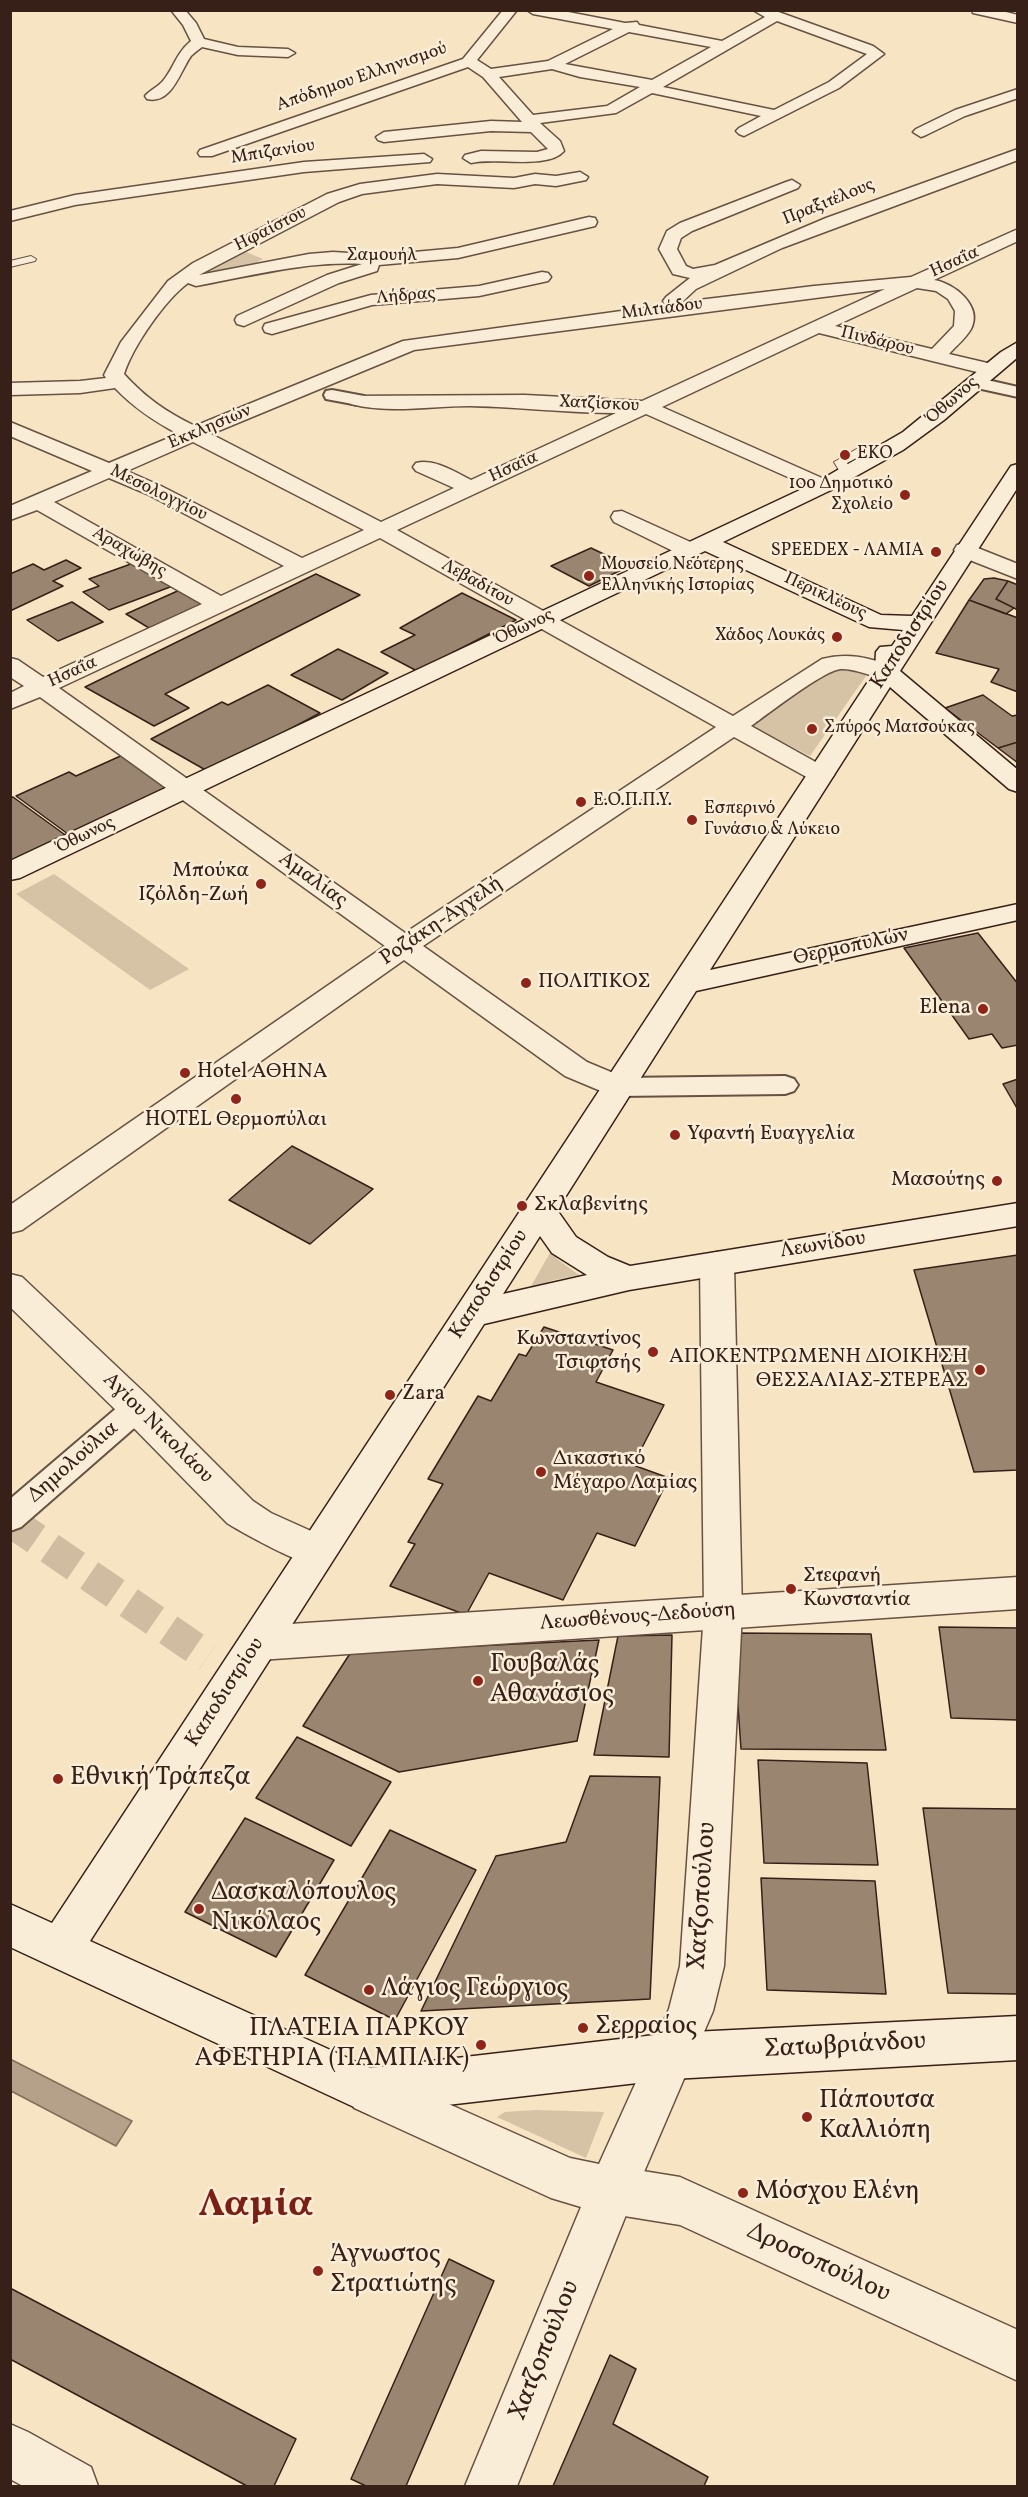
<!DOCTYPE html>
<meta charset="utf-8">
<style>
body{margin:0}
#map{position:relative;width:1028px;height:2497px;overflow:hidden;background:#f6e4c3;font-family:Vollkorn,serif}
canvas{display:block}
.frame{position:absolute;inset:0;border:12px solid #372017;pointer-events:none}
</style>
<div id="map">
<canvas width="1028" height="2497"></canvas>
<div class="frame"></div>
</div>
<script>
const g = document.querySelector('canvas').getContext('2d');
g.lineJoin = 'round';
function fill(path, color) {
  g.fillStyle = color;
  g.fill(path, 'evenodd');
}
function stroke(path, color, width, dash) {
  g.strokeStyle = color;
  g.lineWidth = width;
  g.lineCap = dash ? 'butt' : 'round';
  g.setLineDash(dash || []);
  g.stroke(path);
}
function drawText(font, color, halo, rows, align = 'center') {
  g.font = font + ' Vollkorn,serif';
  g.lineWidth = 5;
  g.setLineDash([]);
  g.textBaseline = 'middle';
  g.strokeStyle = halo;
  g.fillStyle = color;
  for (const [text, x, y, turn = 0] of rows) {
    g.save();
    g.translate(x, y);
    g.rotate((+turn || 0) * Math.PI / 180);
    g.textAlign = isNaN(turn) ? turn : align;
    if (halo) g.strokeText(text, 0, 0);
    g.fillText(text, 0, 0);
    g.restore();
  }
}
fill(new Path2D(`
 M244,251l19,8 -13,7 -53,14 24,-18z
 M855,667l11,9 -56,80 -61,-31 77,-56z
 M54,874l135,95 -39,21 -134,-96z
 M551,1251l6,8 22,16 -25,5 -24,8z
 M536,2110l68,2 -18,46 -89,-41 8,-5z`), '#d6c3a6');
const water = new Path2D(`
 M10,2059l122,62 -16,25 -105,-55z`);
fill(water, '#b5a189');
stroke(water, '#836d5b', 1.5);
const building = new Path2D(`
 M591,548l38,18 -40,20 -38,-20z
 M66,560l15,8 -28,13 10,5 -53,25v-37l23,-10 11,6z
 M142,560l36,24 -69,26 -26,-18 16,-6 -10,-7z
 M316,574l44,21 -195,99 24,14 -35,18 -69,-39z
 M994,578l14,3 -12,18 18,9 -8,6 -37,-14 15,-21z
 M1008,581l10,4v25l-22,-11z
 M182,589l29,17 -57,25 -28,-17z
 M462,593l54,27 -99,51 -36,-19 34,-17 -15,-7z
 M969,600l49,18v74l-27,-10 8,-13 -63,-16z
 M72,602l31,20 -45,19 -31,-21z
 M338,649l50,24 -46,27 -51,-25z
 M268,685l52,28 -111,59 -58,-33 71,-37 6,3z
 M983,695l29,21 6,-1v27l-20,6 -53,-40z
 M1018,742v21l-20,-15z
 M125,754l49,33 -102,50 -56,-41 53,-24 7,4z
 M13,797l55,40 -58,27v-66z
 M978,933l40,51v61l-16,3 -10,-14 -23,5 -65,-91z
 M1018,1079v31l-15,-26z
 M292,1146l81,43 -63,55 -81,-44z
 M1018,1255v215l-44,2 -60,-202z
 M544,1327l69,23 -17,32 68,23 -31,60 36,13 -34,68 -38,-13 -34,67 -74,-27 -23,42 -76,-29 25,-42 -7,-2 35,-58 -15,-5 50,-83 13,5 28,-47 7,2z
 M939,1627l79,1v92l-67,-2z
 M733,1633l138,1 15,116 -145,-1z
 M672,1635l-3,122 -75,-2 24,-119z
 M599,1640l-22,101 -178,31 -96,-46 48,-74z
 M297,1737l94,45 -40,64 -95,-48z
 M758,1760l109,3 11,102 -114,-2z
 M590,1776l70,1 -10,222 -229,12 75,-155 70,-14z
 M923,1808l95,1v185l-70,-1z
 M245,1818l89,42 -58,97 -91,-45z
 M390,1830l86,40 -81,150 -90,-45z
 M761,1878l114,3 11,113 -119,-4z
 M449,2259l45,22 -88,205h-40l-15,-7z
 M10,2288l286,151 -22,47h-27l-237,-127z
 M610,2355l26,14 -23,55 95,53 -4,9h-151z`);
fill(building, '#9a8670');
stroke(building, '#372017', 1.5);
stroke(new Path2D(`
 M10,1521l198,136`), '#d0bda1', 32, [32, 16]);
const service = new Path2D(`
 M31,256l5,3 -1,2 -25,6v-6z
 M860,447h29l6,4 -6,4h-27l-15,8 6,11 -2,3h-8l-9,-15z`);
const pedestrian = new Path2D(`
 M974,377l44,10v10l-50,-11 -2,-4z
 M332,390l32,6 3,4 -3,4 -6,1 -32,-6 -2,-4 2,-4z
 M785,1076l9,3 4,6 -4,6 -9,3 -166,2 -9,-3 -4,-6 4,-6 9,-3z
 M137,1396l11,4 4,8 -4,8 -127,111 -11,4v-32l116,-99z`);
const minor = new Path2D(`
 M171,10h14l11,13 8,16 34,8 50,2 7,4 -7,4 -50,-2 -36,-8c-4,3 -8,6 -11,9 -11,15 -19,49 -44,43l-2,-3c5,-6 13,-9 18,-15 12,-15 12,-26 28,-40l-8,-16z
 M503,10h14l-40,50 14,9 57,-8 65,-32 -80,-15 -6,-4h31l67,13 12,-1 2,3 83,16 43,-24 -12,-7h20l100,36 11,8 -45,34 -95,48 -5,-2 -3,-3 3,-3 22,-12 -109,-23 -36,20 -76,10 20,18 4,10c-16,19 -69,6 -93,12l-8,-5 2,-3 16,-4 56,1 11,-3 -17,-17 -40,-1 -107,11 -6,-2 -2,-3 8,-5 107,-11 31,1 -39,-45 -15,-10 -256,89h-12l-2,-3 2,-3 263,-91zM777,21l90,33 -38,28 -55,28 -111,-23zM629,32l82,15 -59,33 -87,-16zM552,69l28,8 60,10 -33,19 -74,9 -34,-38z
 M972,10h26l20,5v8l-45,-10z
 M1018,89v9l-53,18 -39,19 -5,2 -8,-5 3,-3 39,-19z
 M1018,149v11l-236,88 -86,41 -14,13 132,-16 97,-9 107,-48v12l-84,39c20,3 49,26 37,49 -5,9 -15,17 -22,25l47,11 3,4 -3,4 -7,2 -170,-42 -157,74 169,75 4,4 -4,4 -7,2 -7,-2 -171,-76 -249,116 336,186 89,-57c26,-7 48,-1 73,8l4,5 -4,5c-18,5 -35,-9 -54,-8 -17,1 -73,45 -90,57l79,44 4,5 -4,5 -9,3 -9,-3 -78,-43 -311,209 164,116 43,18 4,7 -4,7 -11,3 -11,-3 -43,-18 -161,-116 -382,270 -12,3v-28l375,-259 -345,-249 -30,12v-16l14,-7 -14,-9v-19l8,2 25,17 159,-73 -165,-94 -27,10v-14l82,-35 -82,-35v-14l99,41 69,-29c-24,-13 -44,-26 -63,-46l-35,5 -70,2v-12l70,-2 26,-3 -2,-3 17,-33 47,-61 25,-18 134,-69 33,-10 77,-10 77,4 21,-4 21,2 24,-4 8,5 -2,3 -30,6 -21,-2 -21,4 -77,-4 -75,10 -23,8 -140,73 110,-21 24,-2 48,3 77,-7 131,-31 6,1 2,4 -2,4 -137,32 -79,7 -2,6 -38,12 -95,43 -7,-2 -2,-4 2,-4 90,-41 35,-11c-56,-3 -111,12 -166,22l-8,-3c-23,17 -55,63 -64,91 22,24 42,38 71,52l208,-85 262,-36 -2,-4 3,-4 24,-19 -17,-4 -14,-25 8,-18 13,-8 106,-41 6,-2 8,5 -2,3 -106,43 -11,7 -4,11 9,17 7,3 22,-4 111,-47zM917,288l19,3 12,8 7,12 -1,15 -22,23 -97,-23zM885,289l-243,112 -117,-6 -174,1 -3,4 3,4c38,10 80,2 119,2 49,1 98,7 146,7l-145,67c-16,-8 -37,-22 -55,-17l-3,4 3,4 38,17 -73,34 -170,-88 203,-84zM193,442l171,88 -62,28 -141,-72 -34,-15zM109,478l38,16 137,72 -63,30 -167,-94zM380,538l336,189 -311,206 -346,-245z
 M424,154l8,5 -2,3 -126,10 -229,33 -65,16v-10l65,-16 229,-33z
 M542,272l6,1 3,4 -3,4 -69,15 -107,9 -100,29 -7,-2 -2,-4 2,-4 106,-29 108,-9z
 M622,511l75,34 3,5 -3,5 -8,2 -8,-2 -67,-33 -3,-5 3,-5z
 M10,1274l12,3 128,121 103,103 18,12 60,27 6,11 -6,11c-3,1 -9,4 -13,4 -15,0 -77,-34 -91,-43l-103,-105 -114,-111z
 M1018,1577v32l-759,51 -14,-5 -6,-12 6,-12 14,-5z
 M612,2166l68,11 338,153v51l-338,-156 -68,-11 -17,-7 -7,-17 7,-17z`);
const tertiary = new Path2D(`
 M965,543l53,21v15l-61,-24 -3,-5 3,-5z
 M717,1252l12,3 5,9 8,348 -18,354 -11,45 -81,189 -115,286h-52l116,-279 -30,-9 -197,-90 -7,-16 7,-16 16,-7 200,89 29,6 70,-155 11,-43 24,-354 -4,-348 5,-9z
 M10,2424l18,8 63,35 7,19h-75l-13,-7z`);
const secondary = new Path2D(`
 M1018,342v15l-74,63 -41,30 -72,40 -108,52 158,73 31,1 99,-150 7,-2v23l-118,184 118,99v22l-9,-3 -119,-102 -180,283 308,-66v16l-322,71 -139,219 19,27 32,20 22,9 388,-63v23l-389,64 -145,34 -394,617 280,127 302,-35 346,-17v44l-346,19 -303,35 -359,-167v-43l42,19 823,-1252 1,-19 4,-5 12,-1 11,-16 -34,-3 -164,-76 -685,327 -10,2v-19l807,-379 86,-50 98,-80zM540,1236l12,17 35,22 -84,19z`);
stroke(service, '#675142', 2);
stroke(pedestrian, '#675142', 4);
stroke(minor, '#675142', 3);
stroke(tertiary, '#675142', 3);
stroke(secondary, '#372017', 3);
fill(service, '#f9edd8');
fill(pedestrian, '#f9edd8');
fill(minor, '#f9edd8');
fill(tertiary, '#f9edd8');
fill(secondary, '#f9edd8');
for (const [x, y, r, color] of [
 [845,455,6,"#8f2418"],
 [905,495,6,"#8f2418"],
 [936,552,6,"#8f2418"],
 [589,576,6,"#8f2418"],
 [837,637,6,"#8f2418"],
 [812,729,6,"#8f2418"],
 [581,802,6,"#8f2418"],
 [692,820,6,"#8f2418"],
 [261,884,6,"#8f2418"],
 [526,983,6,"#8f2418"],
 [983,1009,6,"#8f2418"],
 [185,1073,6,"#8f2418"],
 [236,1099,6,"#8f2418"],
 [675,1135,6,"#8f2418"],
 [997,1181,6,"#8f2418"],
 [522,1206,6,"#8f2418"],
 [653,1352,6,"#8f2418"],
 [980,1370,6,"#8f2418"],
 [390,1395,6,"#8f2418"],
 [541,1472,6,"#8f2418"],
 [791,1589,6,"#8f2418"],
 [478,1681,6,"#8f2418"],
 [58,1779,6,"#8f2418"],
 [199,1909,6,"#8f2418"],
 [369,1990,6,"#8f2418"],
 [583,2028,6,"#8f2418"],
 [481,2045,6,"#8f2418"],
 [807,2117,6,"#8f2418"],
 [743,2193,6,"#8f2418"],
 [318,2271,6,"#8f2418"]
]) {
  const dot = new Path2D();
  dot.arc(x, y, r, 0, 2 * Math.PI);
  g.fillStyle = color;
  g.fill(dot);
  stroke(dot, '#f9edd8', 2);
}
drawText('18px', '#372017', '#f9edd8', [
 ["Απόδημου Ελληνισμού",362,78,-19],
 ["Μπιζανίου",273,153,-9],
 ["Πραξιτέλους",829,203,-22],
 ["Ηφαίστου",271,230,-27],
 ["Σαμουήλ",382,257],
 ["Ησαΐα",955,263,-25],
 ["Λήδρας",406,297,-5],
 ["Μιλτιάδου",662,310,-7],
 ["Πινδάρου",877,342,14],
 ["Όθωνος",953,401,-41],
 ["Χατζίσκου",599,405,3],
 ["Εκκλησιών",210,428,-23],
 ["Ησαΐα",514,468,-25],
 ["Μεσολογγίου",158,494,26],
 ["Αραχώβης",129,553,30],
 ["Λεβαδίτου",477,584,29],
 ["Περικλέους",825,597,25],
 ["Όθωνος",525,628,-25],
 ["Ησαΐα",73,673,-25],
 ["Όθωνος",86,836,-26]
]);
drawText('18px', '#372017', '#f9edd8', [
 ["EKO",857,455],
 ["10ο Δημοτικό",893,485,"right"],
 ["Σχολείο",893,506,"right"],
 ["SPEEDEX - ΛΑΜΙΑ",924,552,"right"],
 ["Μουσείο Νεότερης",601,566],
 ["Ελληνικής Ιστορίας",601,587],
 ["Χάδος Λουκάς",825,637,"right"],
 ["Σπύρος Ματσούκας",824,729],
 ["Ε.Ο.Π.Π.Υ.",593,802],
 ["Εσπερινό",704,810],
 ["Γυνάσιο & Λύκειο",704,831]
], 'left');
drawText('21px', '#372017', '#f9edd8', [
 ["Καποδιστρίου",911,635,-57],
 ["Αμαλίας",312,881,36],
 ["Ροζάκη-Αγγελή",442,922,-34],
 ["Θερμοπυλών",851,948,-12],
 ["Λεωνίδου",823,1246,-9],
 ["Καποδιστρίου",490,1285,-57],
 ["Αγίου Νικολάου",157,1429,45],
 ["Δημολούλια",74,1463,-41],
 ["Λεωσθένους-Δεδούση",638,1618,-4],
 ["Καποδιστρίου",226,1693,-57]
]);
drawText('21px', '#372017', '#f9edd8', [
 ["Μπούκα",249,872,"right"],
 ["Ιζόλδη-Ζωή",249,896,"right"],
 ["ΠΟΛΙΤΙΚΟΣ",538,983],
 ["Elena",971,1009,"right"],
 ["Hotel ΑΘΗΝΑ",197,1073],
 ["HOTEL Θερμοπύλαι",236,1121,"center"],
 ["Υφαντή Ευαγγελία",687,1135],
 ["Μασούτης",985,1181,"right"],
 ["Σκλαβενίτης",534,1206],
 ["Κωνσταντίνος",641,1340,"right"],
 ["Τσιφτσής",641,1364,"right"],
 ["ΑΠΟΚΕΝΤΡΩΜΕΝΗ ΔΙΟΙΚΗΣΗ",968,1358,"right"],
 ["ΘΕΣΣΑΛΙΑΣ-ΣΤΕΡΕΑΣ",968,1382,"right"],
 ["Zara",402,1395],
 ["Δικαστικό",553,1460],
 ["Μέγαρο Λαμίας",553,1484],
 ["Στεφανή",803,1577],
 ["Κωνσταντία",803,1601]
], 'left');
drawText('26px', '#372017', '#f9edd8', [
 ["Γουβαλάς",490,1666],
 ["Αθανάσιος",490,1696],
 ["Εθνική Τράπεζα",70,1779],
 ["Δασκαλόπουλος",211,1894],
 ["Νικόλαος",211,1924],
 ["Λάγιος Γεώργιος",381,1990],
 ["Σερραίος",595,2028],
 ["ΠΛΑΤΕΙΑ ΠΑΡΚΟΥ",469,2030,"right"],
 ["ΑΦΕΤΗΡΙΑ (ΠΑΜΠΛΙΚ)",469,2060,"right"],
 ["Πάπουτσα",819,2102],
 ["Καλλιόπη",819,2132],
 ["Μόσχου Ελένη",755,2193],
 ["Άγνωστος",330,2256],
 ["Στρατιώτης",330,2286]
], 'left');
drawText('26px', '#372017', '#f9edd8', [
 ["Χατζοπούλου",704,1896,-86],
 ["Σατωβριάνδου",845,2047,-3],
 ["Δροσοπούλου",818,2264,25],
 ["Χατζοπούλου",546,2351,-68]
]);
drawText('bold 39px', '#7a1f14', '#f9edd8', [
 ["Λαμία",256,2208]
]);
</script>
